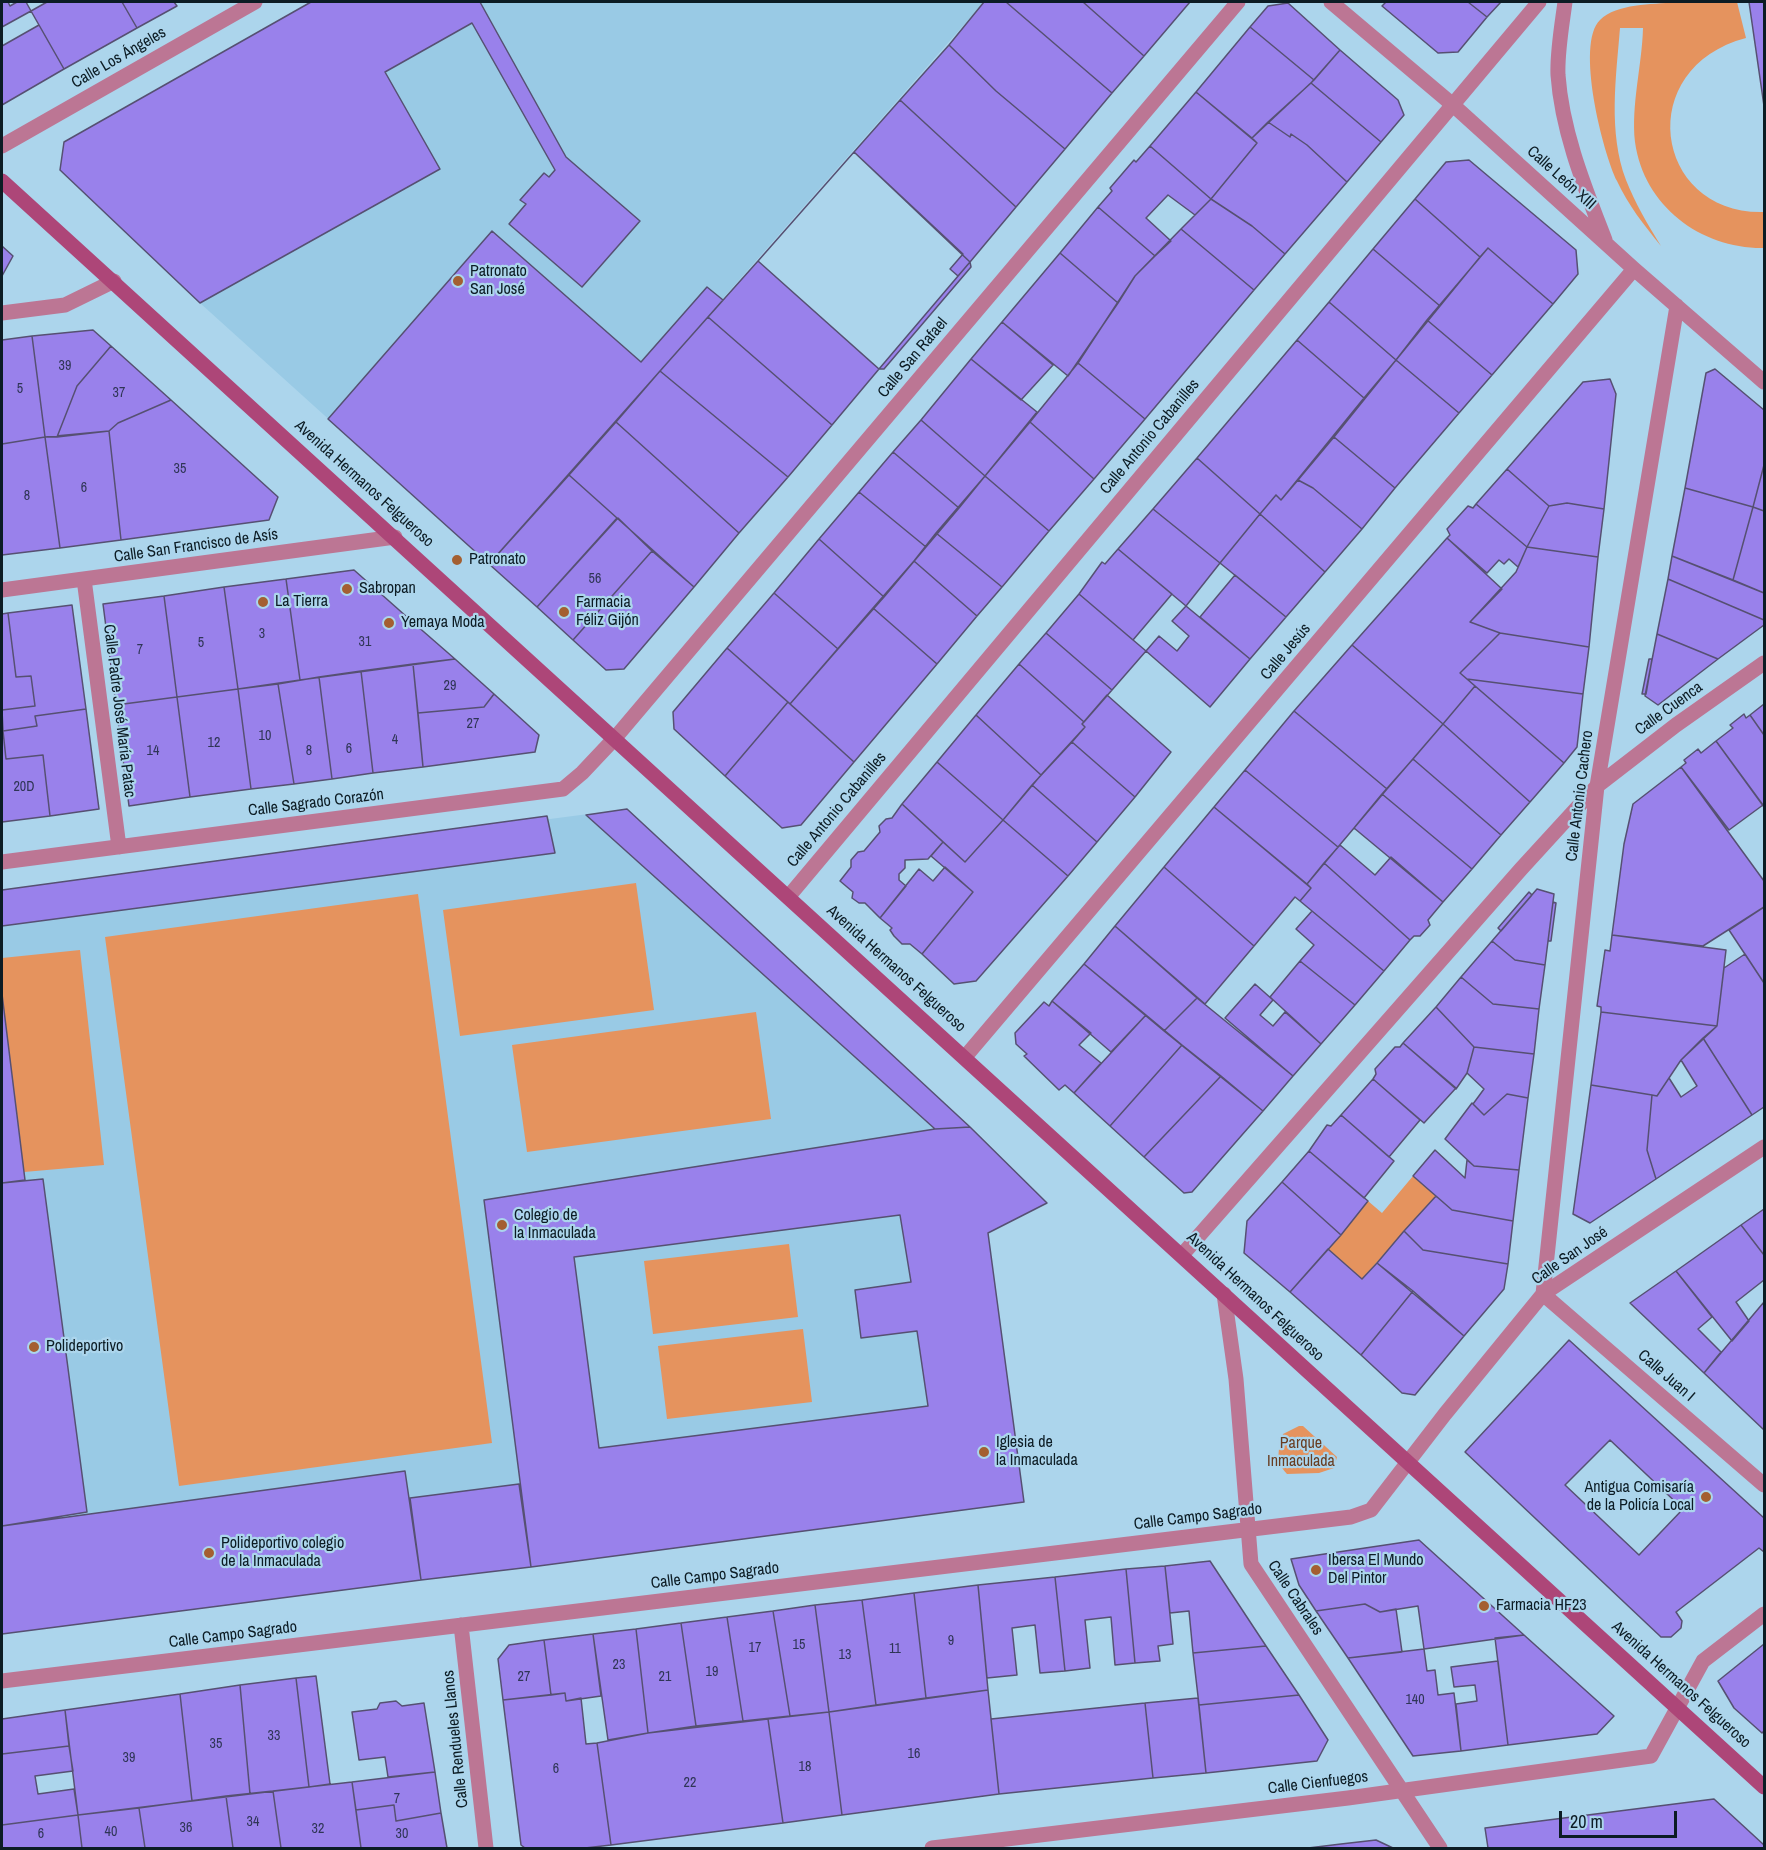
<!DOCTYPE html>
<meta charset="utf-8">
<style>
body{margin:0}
#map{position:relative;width:1766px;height:1850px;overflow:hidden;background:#acd5ec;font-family:"Archivo Narrow",sans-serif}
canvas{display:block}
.frame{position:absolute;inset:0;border:3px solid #0c1c24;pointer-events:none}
.scale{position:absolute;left:1559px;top:1811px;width:118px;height:27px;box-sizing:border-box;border:3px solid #0c1c24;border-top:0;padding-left:8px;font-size:18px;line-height:21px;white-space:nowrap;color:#0c1c24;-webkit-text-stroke:4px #acd5ec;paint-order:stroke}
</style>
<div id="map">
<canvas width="1766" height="1850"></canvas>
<div class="frame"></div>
<div class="scale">20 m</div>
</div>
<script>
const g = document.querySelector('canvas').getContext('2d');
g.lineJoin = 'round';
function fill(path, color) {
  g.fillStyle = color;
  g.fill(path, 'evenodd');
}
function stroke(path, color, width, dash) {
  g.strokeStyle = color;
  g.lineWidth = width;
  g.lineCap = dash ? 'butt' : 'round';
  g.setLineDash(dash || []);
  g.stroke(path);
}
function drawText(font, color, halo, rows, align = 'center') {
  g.font = font + ' "Archivo Narrow",sans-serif';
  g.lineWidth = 4.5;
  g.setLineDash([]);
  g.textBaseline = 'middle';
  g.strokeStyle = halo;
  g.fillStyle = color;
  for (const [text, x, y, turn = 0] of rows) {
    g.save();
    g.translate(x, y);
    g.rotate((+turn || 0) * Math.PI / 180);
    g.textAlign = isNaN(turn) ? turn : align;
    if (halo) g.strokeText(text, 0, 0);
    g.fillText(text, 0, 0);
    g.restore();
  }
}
fill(new Path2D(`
 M310,2h674l-495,562 -289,-261 -140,-133 4,-28z
 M627,809l343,318 77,76 -59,30 36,269 -1022,132v-744z`), '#99cae5');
fill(new Path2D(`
 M1675,2h62l9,36c-114,30 -92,177 18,174v36c-62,1 -120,-41 -129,-106 -4,-38 7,-76 8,-114h-23c-4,50 -12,104 6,152 9,23 22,45 35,66 -17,-21 -33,-41 -44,-65 -14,-28 -42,-137 -17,-161 17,-17 52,-15 75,-18z
 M636,883l18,127 -194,26 -17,-126z
 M418,894l74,549 -313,43 -74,-549z
 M80,950l24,215 -80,7 -22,-178v-36z
 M756,1012l15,107 -244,33 -15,-107z
 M1413,1176l23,20 -74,83 -34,-30 40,-48 14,12z
 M789,1244l9,73 -145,17 -9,-73z
 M803,1329l9,73 -145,17 -9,-73z
 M1299,1426h4l34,31 -3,11 -15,5 -32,1c-12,-13 -9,-24 -4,-40z`), '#e5935e');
const building = new Path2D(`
 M2,2h6l2,4 7,-4h9l5,9 -29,16z
 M47,2h75l15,26 -73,41 -33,-58z
 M122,2h52l3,4 -40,22z
 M311,2h169l86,155 74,64 -58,66 -73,-63 17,-20 -6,-4 24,-27 5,4 6,-7 -83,-147 -87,49 55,97 -240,134 -140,-133 4,-28z
 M984,2h22l106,91 -47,56 -69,-58 -47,-46z
 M1006,2h77l61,54 -32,37z
 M1083,2h107l-46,54z
 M1386,2h82l19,15 -29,35 -20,1 -56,-47z
 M1468,2h33l-14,15z
 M1749,2h15v104z
 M1288,3l52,47 -26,30 -64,-53 18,-21z
 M39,25l25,44 -62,36v-59z
 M1250,27l64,53 -62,58 -56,-46z
 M949,45l47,46 69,58 -49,58 -116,-107z
 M1340,50l58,50 6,15 -23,27 -70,-59z
 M1311,83l70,59 -34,40 -40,-37 -16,-11 -1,3 -22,-15z
 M1196,92l61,51 -46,56 -61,-53z
 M900,100l116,107 -46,55 -116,-110z
 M1268,122l22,15 1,-3 16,11 40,37 -62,72 -33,-28 -41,-27 46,-56 -5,-5z
 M1150,146l61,53 -16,16 -27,-20 -22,23 25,23 -16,15 -57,-49 14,-16 -2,-3 24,-28 2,2z
 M854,152l109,102 -13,15 8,7 12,-14 1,5 -87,102h-5l-8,-7 -113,-101z
 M854,152l116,110 -91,107 -121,-108z
 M1469,160l107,90 2,24 -25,30 -65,-56 -8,9 -65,-58 31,-37z
 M1211,199l41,27 33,28 -31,36 -73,-61z
 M1415,199l65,58 -40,49 -67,-57z
 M1098,207l57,49 -20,20 -17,27 -58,-50z
 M1181,229l73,61 -109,129 -67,-56 57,-87z
 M492,231l149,131 66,-75 16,13 -234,264 -161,-145z
 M2,246l11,10 -11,20z
 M1488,248l65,56 -61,71 -65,-55z
 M1373,249l67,57 -44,54 -67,-58z
 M1060,253l58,50 -50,73 -66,-54z
 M758,261l121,108 -47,56 -124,-108z
 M1329,302l67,58 -32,38 -67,-58z
 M708,317l124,108 -44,52 -128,-106z
 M1427,320l65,55 -33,38 -63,-53z
 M1002,322l51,43 -32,35 -50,-41z
 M93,330l18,16 -34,40 -20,51h-12l-13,-101z
 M32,336l13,101 -43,7v-104z
 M1297,340l67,58 -83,102 -5,-5 -16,19 -63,-56z
 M111,346l60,54 -53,23 -9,8 -52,6 20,-51z
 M971,359l66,53 -52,64 -64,-56z
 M1396,360l63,53 -64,75 -61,-51z
 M1078,363l67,56 -51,60 -64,-57z
 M1715,369l49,41v55l-11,42 -68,-19 21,-115z
 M660,371l128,106 -49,56 -123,-111z
 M1610,379l6,15 -12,115 -37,-6 -18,3 -42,-37 76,-87z
 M171,400l107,97 -9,23 -148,20 -12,-109 9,-8z
 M921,420l64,56 -26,32 -66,-56z
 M616,422l123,111 -45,54 -125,-112z
 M1030,422l64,57 -45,52 -64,-55z
 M109,431l12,109 -61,8 -15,-111z
 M45,437l15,111 -58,7v-111z
 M1334,437l61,51 -33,41 -49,-41 -15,-8z
 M893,452l66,56 -33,39 -67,-55z
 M1197,458l63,56 -40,49 -67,-54z
 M1764,465v46l-11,-4z
 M1507,469l42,37 -22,41 -51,-43z
 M569,475l48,43 -80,89 -48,-43z
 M985,476l64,55 -47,56 -66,-54z
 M1298,480l15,8 49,41 -37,43 -65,-58 16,-19 5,5z
 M1685,488l68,19 -20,73 -61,-24z
 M859,492l67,55 -42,50 -65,-58z
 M1567,503l37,6 -6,48 -71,-10 22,-41z
 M1476,504l51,43 -9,20 -9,-8 -5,5 -5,-4 -12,13 -40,-35 3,-3 -3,-6 21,-23 5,2z
 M1753,507l11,4v82l-31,-13z
 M1153,509l67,54 -34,43 -68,-57z
 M1260,514l65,58 -39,45 -66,-54z
 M618,518l34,33 -79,89 -36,-33z
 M936,533l66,54 -25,29 -63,-55z
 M1447,538l55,51 -32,33 30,11 -40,40 15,13 -32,38 -91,-79z
 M819,539l65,58 -46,52 -64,-56z
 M1527,547l71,10 -9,90 -89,-14 -30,-11 46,-50z
 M1118,549l54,45 -39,46 -54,-46 23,-32 3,2z
 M652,551l42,36 -70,82 -18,1 -33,-30z
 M1672,556l92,37v27l-96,-41z
 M914,561l63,55 -40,48 -64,-56z
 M354,570l62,55 39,34 -155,21 -14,-101z
 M1235,575l51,42 -36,42 -50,-42z
 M286,579l14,101 -62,9 -14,-102z
 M1668,579l96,41v5l-46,34 -61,-25z
 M224,587l14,102 -61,8 -13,-101z
 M774,593l64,56 -48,55 -63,-56z
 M1079,594l67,57 -34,39 -66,-57z
 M164,596l13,101 -61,8 -13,-101z
 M72,605l14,104 -51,7 2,10 -34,5 -1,-21 33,-4 -4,-30 -15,1 -8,-64z
 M1186,606l64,53 -40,48 -64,-56 13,-15 18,15 12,-15 -17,-15z
 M873,608l64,56 -83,98 -64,-58z
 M8,613l8,64 15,-1 4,30 -33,4v-96z
 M1046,633l66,57 -28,32 -65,-58z
 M1500,633l89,14 -6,47 -116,-15 -7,-6z
 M1657,634l61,25 -60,46 -13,-9z
 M1352,645l91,79 -56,65 -93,-78z
 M727,648l61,54 -63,74 -51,-47 -1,-17z
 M455,659l39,35 -10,13 -66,6 -5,-49z
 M1649,659h3l-6,35h-4z
 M413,664l10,103 -50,6 -12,-102z
 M1019,664l65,58 -2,2 3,3 -44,48 -65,-60z
 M361,671l12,102 -41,6 -13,-102z
 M319,677l13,102 -38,5 -16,-100z
 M1467,679l116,15 -6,53 -13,16z
 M278,684l16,100 -43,5 -13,-100z
 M1475,686l89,77 -34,39 -87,-78z
 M238,689l13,100 -61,8 -13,-100z
 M494,694l45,41 -4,17 -112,15 -5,-54 66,-6z
 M1107,695l64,57 -36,45 -63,-55 13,-15 -3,-3z
 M177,697l13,100 -61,9 -13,-101z
 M788,702l66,60 -53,63 -19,3 -57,-52z
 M1764,704v31l-14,-20z
 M86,709l13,100 -49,7 -7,-61 -37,4 -3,-28 34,-5 -2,-10z
 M1294,711l93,78 -49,58 -93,-77z
 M1744,714l2,4 4,-3 14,20v72l-48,-66 17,-13 -3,-3z
 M976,715l65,60 -38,45 -66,-58z
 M2,722l4,37 37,-4 7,61 -48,6z
 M1443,724l87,78 -29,33 -88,-76z
 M1716,741l47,64 -34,25 -48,-63 5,-4 -2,-3 14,-11 3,4z
 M1072,742l63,55 -38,45 -65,-57z
 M1413,759l88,76 -29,34 -90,-75z
 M937,762l66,58 -38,42 -63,-58z
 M1681,767l83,114v26l-61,39 -91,-11 12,-91 9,-40z
 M1245,770l93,77 -31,37 -93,-77z
 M1032,785l65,57 -29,34 -65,-56z
 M1382,794l90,75 -29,33 -89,-74z
 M902,804l41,38 -15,17 -23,1v8l-6,6v6l7,6 -26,32 -15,-15h-6l-7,-5 1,-6 -13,-11 11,-14v-7l7,-8 6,-1 16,-19 -1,-6 7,-7 6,-1z
 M1214,807l97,81 -11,13 -5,-4 -41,49 -90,-79z
 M627,809l343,318 -35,2 -349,-314z
 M547,816l8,37 -553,73v-36z
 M1003,820l65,56 -92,105 -22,3 -32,-30 51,-62 -42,-36 12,-14 22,20z
 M1340,845l35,30 16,-18 52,45 -15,18 2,5 -10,11h-6l-4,4 -86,-77z
 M1324,863l86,77 -26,31 -84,-70 11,-13 -4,-4z
 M945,867l28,25 -51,62 -12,-10h-8l-8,-8 -4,-6 2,-2 -12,-10 39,-49 14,12z
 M1164,867l90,79 -49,58 -90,-78z
 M1537,889l17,5 -9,71 -30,-5 -23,-19z
 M1529,892l3,3 -31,36 -3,-3z
 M1553,902l3,1 -5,38h-3z
 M1764,907v76l-35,-53z
 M1312,911l72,60 -29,34 -55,-44 14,-16 -18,-16z
 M1115,926l82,72 -33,33 -80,-67z
 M1612,935l114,15 -9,76 -116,-14v-5l-4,-1 8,-56 5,1z
 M1492,941l23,19 30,5 -6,44 -46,-5 -32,-27z
 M1745,954l19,29v124l-12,8 -49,-77 14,-12 7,-58z
 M1300,961l55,44 -34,39 -51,-47z
 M1084,964l62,51 -35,37 -59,-51z
 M1461,977l32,27 46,5 -5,45 -60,-7 -38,-40z
 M1255,984l18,16 -13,15 13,11 12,-14 36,32 -28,32 -68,-58z
 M2,994l23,186 -23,3z
 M1197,998l96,78 -30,35 -99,-80z
 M1052,1001l39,32 -12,12 22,18 -27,30 -9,-8 -6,5 -35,-34 3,-2 -11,-10 -1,-11 29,-31 5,4z
 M1436,1007l38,40 -7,26 -11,16 -53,-46z
 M1601,1012l116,14 -36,34 -24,36 -5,-1 -61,-10z
 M1146,1015l36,30 -72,81 -36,-33z
 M1703,1038l49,77 -96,64 -9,-29 5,-55 5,1 12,-18 12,19 16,-11 -16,-26z
 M1403,1043l53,45 -32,35 -51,-44 3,-5 -1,-5 20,-22h5z
 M1182,1045l39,31 -77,81 -34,-31z
 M1474,1047l60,7 -6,44 -21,-4 -23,21 -11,-11 11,-15 -17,-16z
 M1221,1076l42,35 -71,81 -8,1 -40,-36z
 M1373,1079l47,41 -31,37 -48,-42z
 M1591,1085l61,10 -5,55 9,29 -66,44 -17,-9z
 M1507,1094l21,4 -9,72 -45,-4 -29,-27 27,-36 12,12z
 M1341,1115l53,46 -30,37 -55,-47 18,-26 4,1z
 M970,1127l77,76 -59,30 36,269 -493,65 -47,-367 451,-71zM900,1215l11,67 -56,8 6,48 56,-7 11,75 -329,42 -25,-191z
 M1435,1150l30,28 2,-18 7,6 45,4 -6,51 -61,-11 -39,-34z
 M1309,1151l59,50 -27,34 -59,-53z
 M43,1179l44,333 -85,14v-343z
 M1282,1182l59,53 -51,57 -46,-39 3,-32z
 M1436,1196l16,14 61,11 -5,43 -85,-14 -19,-19z
 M1764,1209v46l-23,-30z
 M1741,1225l23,30v25l-28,22 13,19 -17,20 -56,-70z
 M1404,1231l19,19 85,14 -4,25 -40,47 -87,-73z
 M1328,1249l34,30 15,-16 36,28 -52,64 -71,-63z
 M1676,1271l36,46 -14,12 23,23 -17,21 -74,-70z
 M1413,1291l51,45 -49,59 -13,-2 -41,-38z
 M1764,1302v128l-60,-57z
 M1569,1340l195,178v34l-5,-4 -83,64 6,9 -1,7 -10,9h-10l-196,-185zM1610,1440l73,69 -44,46 -74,-70z
 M405,1471l16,109 -419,54v-108z
 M519,1484l12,83 -110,13 -11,-82z
 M1419,1540l105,95 -100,14 -6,-43 -38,6 -15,-8 -49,7 -17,-26 -8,-26z
 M1210,1561l56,85 -73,7 -4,-42 -19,2 -5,-47z
 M1165,1566l8,78 -15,2 2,15 -25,2 -9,-94z
 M1126,1569l9,94 -20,2 -4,-48 -26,3 5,48 -25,3 -10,-94z
 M1055,1577l10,94 -25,2 -5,-48 -23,3 5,47 -30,3 -9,-93z
 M978,1585l10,105 -62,8 -12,-105z
 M914,1593l12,105 -50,7 -14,-105z
 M862,1600l14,105 -47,7 -14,-107z
 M1365,1604l15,8 16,-3 6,43 -54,6 -32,-47z
 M815,1605l14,107 -39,4 -17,-105z
 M773,1611l17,105 -47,5 -16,-104z
 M727,1617l16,104 -47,5 -15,-103z
 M681,1623l15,103 -48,7 -12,-104z
 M636,1629l12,104 -40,7 -15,-106z
 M593,1634l8,62 -35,5 -1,-8 -14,2 -7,-55z
 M1524,1635l90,81 -17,18 -89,11 -13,-107z
 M544,1640l7,55 -48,5 -5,-41 11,-14z
 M1764,1644v87l-2,2 -28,-25 -16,-27z
 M1266,1646l33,49 -100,10 -6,-52z
 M1424,1649l3,22 8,-1 3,25 16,-2 7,58 -48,5 -65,-98z
 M1498,1661l10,84 -47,6 -5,-47 21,-3 -2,-16 -21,2 -3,-20z
 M316,1676l14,108 -21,3 -13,-109z
 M296,1678l13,109 -59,7 -10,-109z
 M240,1685l10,109 -58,7 -12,-107z
 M988,1690l11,104 -157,21 -13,-103z
 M565,1693l1,8 15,-3 5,46 11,-1 14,102 -26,3h-60l-4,-3 -18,-145z
 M180,1694l12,107 -114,14 -13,-105z
 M1299,1695l29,45 -11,21 -111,12 -7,-68z
 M1198,1698l8,75 -53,5 -8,-75z
 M396,1701l6,5 22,-3 11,69 -47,5 -3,-20 -26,3 -7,-48 25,-3 3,-6z
 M1145,1703l8,75 -154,16 -8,-75z
 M65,1710l4,36 -67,8v-35z
 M829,1712l13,103 -59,8 -15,-104z
 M768,1719l15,104 -172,22 -14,-102 51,-10z
 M69,1746l4,25 -38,5 3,18 36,-5 4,26 -76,10v-71z
 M435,1772l6,41 -45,8 -2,-16 -38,5 -4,-28z
 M352,1782l9,66h-80l-8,-57z
 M273,1791l8,57h-48l-7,-52z
 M226,1796l7,52h-88l-6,-40z
 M1714,1799l50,46v3h-276l-3,-20z
 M394,1805l2,16 45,-8 6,35h-86l-5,-38z
 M139,1808l6,40h-63l-4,-33z
 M78,1815l4,33h-80v-23z
 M1376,1840l17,8h-85l33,-4z`);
fill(building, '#9981eb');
stroke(building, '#565072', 1.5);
stroke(new Path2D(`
 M1331,2l122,103 181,164 130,113
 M1565,2c-3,23 -8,50 -7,73 4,57 27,113 47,165
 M2,146l253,-144
 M2,313l63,-8 49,-24
 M84,579l35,268
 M2,590l393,-53
 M2,862l561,-73 19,-16 33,-35 623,-736
 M789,896l750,-894
 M965,1057l669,-788
 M1182,1255l339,-386 76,-83 79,-61 88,-62
 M1224,1294l12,85 15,185 189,284
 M1543,1294l54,-508 80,-480
 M1543,1294l221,191
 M461,1625l25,223
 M2,1681l1349,-164 20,-7 74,-96 98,-120 221,-147
 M932,1848l416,-50 303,-42 52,-95 61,-47`), '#bc7694', 15);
stroke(new Path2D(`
 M2,181l1762,1606`), '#ad4678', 15);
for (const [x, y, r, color] of [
 [458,281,6,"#a45f31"],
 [457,560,6,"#a45f31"],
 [347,589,6,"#a45f31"],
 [263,602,6,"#a45f31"],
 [564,612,6,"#a45f31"],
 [389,623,6,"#a45f31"],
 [502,1225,6,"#a45f31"],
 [34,1347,6,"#a45f31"],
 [984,1452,6,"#a45f31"],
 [1706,1497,6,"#a45f31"],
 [209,1553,6,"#a45f31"],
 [1316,1570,6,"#a45f31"],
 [1484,1606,6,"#a45f31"]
]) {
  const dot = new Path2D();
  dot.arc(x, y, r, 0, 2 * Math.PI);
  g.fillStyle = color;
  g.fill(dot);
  stroke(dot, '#acd5ec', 2);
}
drawText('14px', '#2f3556', null, [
 ["39",65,366],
 ["5",20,389],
 ["37",119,393],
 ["35",180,469],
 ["6",84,488],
 ["8",27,496],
 ["56",595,579],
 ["3",262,634],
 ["31",365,642],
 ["5",201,643],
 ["7",140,650],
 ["29",450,686],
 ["27",473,724],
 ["10",265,736],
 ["4",395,740],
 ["12",214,743],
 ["6",349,749],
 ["14",153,751],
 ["8",309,751],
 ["20D",24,787],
 ["9",951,1641],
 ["15",799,1645],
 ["17",755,1648],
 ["11",895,1649],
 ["13",845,1655],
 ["23",619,1665],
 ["19",712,1672],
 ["27",524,1677],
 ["21",665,1677],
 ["140",1415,1700],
 ["33",274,1736],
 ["35",216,1744],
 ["16",914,1754],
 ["39",129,1758],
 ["18",805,1767],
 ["6",556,1769],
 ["22",690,1783],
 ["7",397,1799],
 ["34",253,1822],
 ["36",186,1828],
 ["32",318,1829],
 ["40",111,1832],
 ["6",41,1834],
 ["30",402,1834]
]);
drawText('16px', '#0c1c24', '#acd5ec', [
 ["Calle Los Ángeles",119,58,-30],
 ["Calle León XIII",1561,178,42],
 ["Calle San Rafael",913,358,-50],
 ["Calle Antonio Cabanilles",1150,437,-50],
 ["Avenida Hermanos Felgueroso",364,484,42],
 ["Calle San Francisco de Asís",196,546,-8],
 ["Calle Jesús",1286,652,-50],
 ["Calle Cuenca",1669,709,-36],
 ["Calle Padre José María Patac",119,711,83],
 ["Calle Antonio Cachero",1580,796,-83],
 ["Calle Sagrado Corazón",316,803,-7],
 ["Calle Antonio Cabanilles",837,810,-50],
 ["Avenida Hermanos Felgueroso",896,969,42],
 ["Calle San José",1570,1256,-35],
 ["Avenida Hermanos Felgueroso",1255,1297,43],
 ["Calle Juan I",1666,1376,41],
 ["Calle Campo Sagrado",1198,1517,-7],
 ["Calle Campo Sagrado",715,1576,-7],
 ["Calle Cabrales",1295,1598,56],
 ["Calle Campo Sagrado",233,1635,-7],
 ["Avenida Hermanos Felgueroso",1681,1685,42],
 ["Calle Rendueles Llanos",456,1739,-96],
 ["Calle Cienfuegos",1318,1783,-7]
]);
drawText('16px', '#0c1c24', '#acd5ec', [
 ["Patronato",470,272],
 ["San José",470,290],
 ["Patronato",469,560],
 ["Sabropan",359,589],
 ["La Tierra",275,602],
 ["Farmacia",576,603],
 ["Féliz Gijón",576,621],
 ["Yemaya Moda",401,623],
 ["Colegio de",514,1216],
 ["la Inmaculada",514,1234],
 ["Polideportivo",46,1347],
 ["Iglesia de",996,1443],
 ["la Inmaculada",996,1461],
 ["Antigua Comisaría",1694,1488,"right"],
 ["de la Policía Local",1694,1506,"right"],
 ["Polideportivo colegio",221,1544],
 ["de la Inmaculada",221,1562],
 ["Ibersa El Mundo",1328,1561],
 ["Del Pintor",1328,1579],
 ["Farmacia HF23",1496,1606]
], 'left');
drawText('16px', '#683d21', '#acd5ec', [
 ["Parque",1301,1444],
 ["Inmaculada",1301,1462]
]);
</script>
